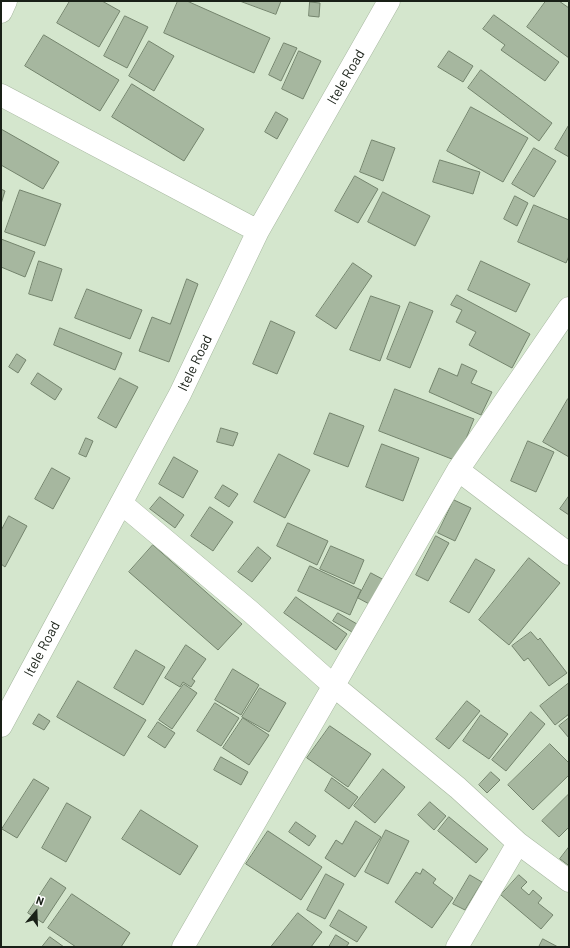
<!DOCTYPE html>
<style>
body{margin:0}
#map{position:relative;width:570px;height:948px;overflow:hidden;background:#d4e6cd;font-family:Barlow,sans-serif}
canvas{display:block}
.frame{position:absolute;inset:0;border:2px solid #192017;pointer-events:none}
.north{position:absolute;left:16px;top:892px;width:40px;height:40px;-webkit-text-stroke:3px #fff;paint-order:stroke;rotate:19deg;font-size:11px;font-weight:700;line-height:16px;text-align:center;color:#192017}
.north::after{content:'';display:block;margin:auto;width:14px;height:18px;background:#192017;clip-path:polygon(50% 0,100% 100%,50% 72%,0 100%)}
</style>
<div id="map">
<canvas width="570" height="948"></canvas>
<div class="frame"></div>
<div class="north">N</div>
</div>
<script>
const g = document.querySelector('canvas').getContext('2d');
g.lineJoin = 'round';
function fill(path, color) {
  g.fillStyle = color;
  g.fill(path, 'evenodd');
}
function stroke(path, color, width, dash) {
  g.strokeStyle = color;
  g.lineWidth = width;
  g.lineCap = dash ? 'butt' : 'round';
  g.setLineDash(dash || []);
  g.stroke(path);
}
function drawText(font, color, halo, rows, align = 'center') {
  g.font = font + ' Barlow,sans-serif';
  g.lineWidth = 4;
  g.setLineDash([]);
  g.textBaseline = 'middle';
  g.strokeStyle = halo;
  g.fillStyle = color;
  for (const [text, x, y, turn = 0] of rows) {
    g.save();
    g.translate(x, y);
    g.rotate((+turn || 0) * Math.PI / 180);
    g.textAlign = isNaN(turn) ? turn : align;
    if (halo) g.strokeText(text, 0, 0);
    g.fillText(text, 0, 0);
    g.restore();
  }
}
const building = new Path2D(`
 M70,1h32l18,10 -21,36 -42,-24z
 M178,1h9l83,37 -16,35 -90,-40z
 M240,1h41l-5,13z
 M546,1h13l10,7v50l-42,-31z
 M310,2l10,1 -1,14 -10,-1z
 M494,15l65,47 -14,19 -44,-31 4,-5 -22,-16z
 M125,16l23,11 -21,41 -23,-12z
 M44,35l75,45 -19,31 -75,-45z
 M149,41l25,15 -20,35 -25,-15z
 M284,43l13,5 -16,33 -12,-6z
 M299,51l22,10 -18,38 -21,-10z
 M449,51l24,15 -10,16 -25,-15z
 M481,70l71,53 -13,18 -71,-53z
 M132,84l72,45 -20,32 -72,-44z
 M471,107l57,31 -25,44 -56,-31z
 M276,112l12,7 -11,20 -12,-7z
 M569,125v32l-14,-8z
 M1,129l58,33 -16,27 -42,-24z
 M372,140l23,8 -12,33 -23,-9z
 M534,148l22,13 -22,36 -22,-13z
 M440,160l40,12 -7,22 -40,-12z
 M355,176l23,13 -20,34 -23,-12z
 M1,189l4,2 -4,13z
 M20,190l41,14 -16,42 -40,-14z
 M383,192l47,24 -15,30 -47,-24z
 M515,196l13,7 -11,23 -13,-7z
 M534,205l35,15v36l-3,7 -48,-21z
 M1,239l34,13 -10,25 -24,-10z
 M39,261l23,8 -10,32 -23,-7z
 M481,261l49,23 -14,28 -48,-22z
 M353,263l19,13 -36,53 -20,-13z
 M187,279l11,5 -29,78 -30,-11 13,-34 18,7z
 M87,289l55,21 -12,29 -55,-21z
 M457,295l73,39 -18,34 -43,-23 7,-13 -20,-10 6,-12 -11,-5z
 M371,296l29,10 -20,55 -30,-11z
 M410,302l23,9 -23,57 -23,-9z
 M271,321l24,11 -18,42 -24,-10z
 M60,328l62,25 -7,17 -61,-25z
 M17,354l9,6 -8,13 -9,-6z
 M462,364l15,7 -6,12 21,9 -11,23 -52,-23 10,-24 18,8z
 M38,373l24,16 -7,11 -24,-16z
 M120,378l18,9 -22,41 -18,-10z
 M395,389l79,30 -17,42 -78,-30z
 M568,399l1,1v57l-26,-15z
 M330,413l34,13 -16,41 -34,-13z
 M221,428l17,5 -5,13 -16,-4z
 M86,438l7,3 -7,16 -7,-3z
 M528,441l26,11 -18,40 -25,-11z
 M382,444l37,14 -16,43 -37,-14z
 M279,454l31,16 -25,48 -31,-16z
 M174,457l24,14 -15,27 -24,-14z
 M52,468l18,10 -17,31 -18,-10z
 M223,485l15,9 -9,13 -14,-9z
 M569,496v19l-9,-6z
 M160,497l24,18 -9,13 -25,-19z
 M454,500l17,8 -16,33 -17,-8z
 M210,507l23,15 -20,29 -22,-15z
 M9,516l18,10 -22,41 -4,-3v-33z
 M288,523l40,18 -11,24 -40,-19z
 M436,536l13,7 -21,38 -12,-6z
 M153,545l89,79 -24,26 -89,-78z
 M331,546l33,14 -10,24 -34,-15z
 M258,547l13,11 -19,24 -14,-10z
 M529,558l31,25 -51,62 -30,-25z
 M476,559l19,11 -26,43 -19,-11z
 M310,566l51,24 -11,25 -52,-24z
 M371,573l15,8 -13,25 -15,-8z
 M296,597l51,37 -11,16 -52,-37z
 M338,613l19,11 -5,8 -19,-11z
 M531,632l7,8 2,-2 27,35 -18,13 -21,-28 -4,3 -12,-15z
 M186,645l20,14 -14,20 3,2 -4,6 -8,-5 -3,5 -15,-9z
 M136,650l29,17 -22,38 -29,-17z
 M233,669l26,16 -18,30 -26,-15z
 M78,681l68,39 -22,36 -67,-39z
 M569,683v31l-14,11 -15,-19z
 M184,684l13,9 -25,36 -13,-9z
 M260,688l26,15 -17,29 -27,-15z
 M467,701l13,10 -31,38 -13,-10z
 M215,703l24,15 -18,28 -24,-15z
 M531,712l14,12 -39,47 -14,-11z
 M39,714l11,7 -6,9 -11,-6z
 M481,715l27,19 -19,25 -26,-18z
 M243,718l26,17 -20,30 -26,-17z
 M569,718v20l-10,-12z
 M158,722l17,11 -10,15 -17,-11z
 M330,726l41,28 -23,33 -41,-29z
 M550,744l19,19v12l-36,35 -25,-25z
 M221,757l27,15 -7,13 -27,-15z
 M383,769l22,18 -30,36 -21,-17z
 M491,772l9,8 -13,13 -8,-8z
 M332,778l26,19 -9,12 -24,-18z
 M34,779l15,9 -32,50 -15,-9z
 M569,794v33l-10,10 -17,-16z
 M430,802l16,14 -12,14 -16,-15z
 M67,803l24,14 -25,45 -24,-14z
 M141,810l57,36 -18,29 -58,-36z
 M449,817l39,32 -12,14 -38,-32z
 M356,821l25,16 -26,40 -30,-19 11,-18 6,4z
 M296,822l20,14 -7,10 -20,-14z
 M386,830l23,11 -21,43 -23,-12z
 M268,831l54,36 -21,33 -55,-36z
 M569,847v17l-1,1 -8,-6z
 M423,869l13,10 -3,4 20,15 -21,30 -37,-26 21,-30 4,2z
 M326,874l18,10 -19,35 -18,-9z
 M470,875l12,7 -17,28 -12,-6z
 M519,875l8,7 -6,6 8,7 4,-5 9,8 -4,5 15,12 -12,14 -40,-34z
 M51,878l15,10 -23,35 -15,-10z
 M72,894l58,39 -9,14h-45l-28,-19z
 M339,910l28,17 -10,15 -27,-16z
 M298,913l24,19 -11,15h-40z
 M336,935l13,8 -3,4h-17z
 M50,937l14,10h-22z
 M543,939l15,8h-19z`);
fill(building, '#a6b79f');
stroke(building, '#74846d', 1);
const minor = new Path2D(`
 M1,12l5,-11
 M1,95l257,136
 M458,470l111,84
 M121,503l130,109 83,74 124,102 60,55 51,38
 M1,726l179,-332 78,-163 131,-230
 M183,947l275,-477 111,-162
 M457,947l61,-104`);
stroke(minor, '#a7b8a0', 23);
stroke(minor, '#fff', 22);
drawText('14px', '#192017', '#fff', [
 ["Itele Road",346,77,-60],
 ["Itele Road",195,363,-64],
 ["Itele Road",42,649,-62]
]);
</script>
